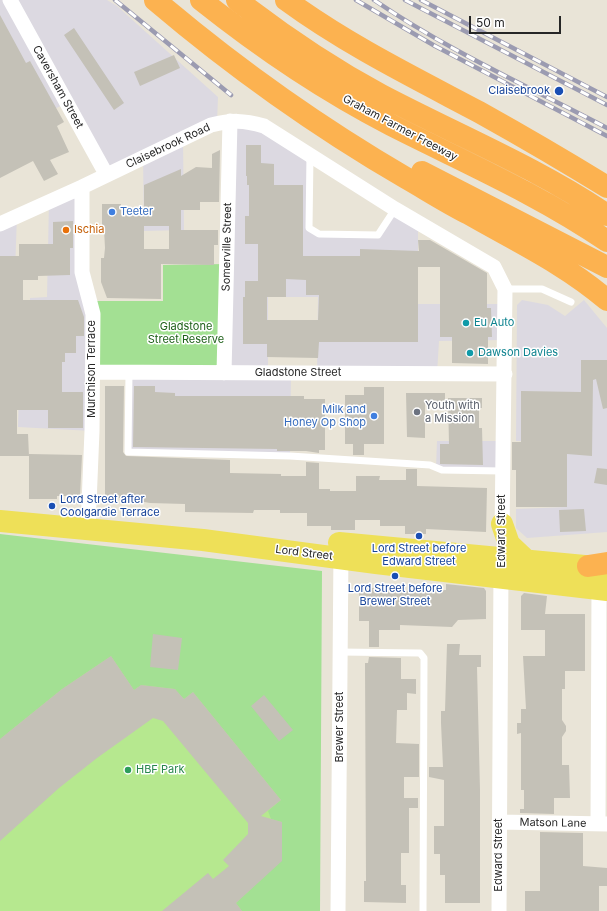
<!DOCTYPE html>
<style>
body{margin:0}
#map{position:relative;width:607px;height:911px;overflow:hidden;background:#e9e4d7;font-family:Inter,sans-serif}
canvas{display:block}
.scale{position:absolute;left:469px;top:16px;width:92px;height:18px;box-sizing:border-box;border:2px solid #262626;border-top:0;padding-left:5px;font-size:12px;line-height:14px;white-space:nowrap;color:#262626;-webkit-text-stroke:3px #fff;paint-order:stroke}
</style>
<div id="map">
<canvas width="607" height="911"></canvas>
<div class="scale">50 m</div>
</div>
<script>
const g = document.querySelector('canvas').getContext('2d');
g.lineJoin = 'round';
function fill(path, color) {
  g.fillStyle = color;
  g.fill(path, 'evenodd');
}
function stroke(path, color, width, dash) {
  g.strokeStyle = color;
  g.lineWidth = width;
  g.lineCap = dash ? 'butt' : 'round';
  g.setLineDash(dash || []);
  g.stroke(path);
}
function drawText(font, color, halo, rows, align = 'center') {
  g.font = font + ' Inter,sans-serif';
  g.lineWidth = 3;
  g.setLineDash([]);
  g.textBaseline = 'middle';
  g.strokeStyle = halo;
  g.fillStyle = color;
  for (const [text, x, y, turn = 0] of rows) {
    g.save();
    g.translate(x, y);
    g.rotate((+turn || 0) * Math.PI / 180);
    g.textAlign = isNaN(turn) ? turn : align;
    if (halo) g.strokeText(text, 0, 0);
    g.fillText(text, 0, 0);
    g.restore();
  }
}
fill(new Path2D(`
 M0,0h107l10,6 101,91 -1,26 -34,15 1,92 -40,1 -1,-74 -37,17 -39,-71 -55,26 -12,-22z
 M244,120l66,35 -1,72 10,7 59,1 17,-26 23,14v81h87v36l-66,1 -2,33 -120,-1 1,-76h-50v76h23l-1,83 -162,-4 1,-79h95l6,-252z
 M82,187l11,127 -1,117 -74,-4 2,-79 10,-1v-49l17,-1 2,-95z
 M17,216l-3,82h-14v-74z
 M522,300l26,5 17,11 19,-16 23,28v204l-80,6 -11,-10v-19l51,-2v-65l-51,-1 1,-136z
 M437,441h66l-1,30 -66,-3z`), '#dcd9e1');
fill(new Path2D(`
 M226,264l-2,109 -132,-1 -3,-71h74v-36z
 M0,534l322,37 -2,340h-320z`), '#a3e093');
fill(new Path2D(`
 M111,656l23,34 7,-5 34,4 9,10 9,-7 88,108 -13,11 3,8 11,3 -1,39 -45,42 6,8h-242v-172l62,-50z`), '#b6e88f');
fill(new Path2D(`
 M0,15l26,48 4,-2 34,61 -7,4 12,26 -19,8 8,14 -14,7 -11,-20 -33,17z
 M74,28l50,75 -10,7 -50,-75z
 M174,55l6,13 -40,18 -6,-14z
 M246,145h15v18l13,1v21h29v71h57v-7l59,2 -1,-11h12l57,33v35h4l1,29h-4v27l-36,-1v-26h-12v-70h-22v75h-99l-1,16 -51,-1v-13h-24v-47h2v-16h13v-37h-13v-28h4v-31h-2v-9h-1zM286,279l20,1v15h13l-1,25h-51v-23h19z
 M220,150l-1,52h-19v8h-19v20h37v15h-4v20l-53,-1v35l-54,-1 -6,-16v-24h3l1,-10 -1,-19h-2v-25h19v11h23v-30l37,-16v7l15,-9 16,1v-14zM144,226h25v23h-25z
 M73,221v27h-3v27l-32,1v4h-15v20h55l6,17v19h-8v17h-11v9h-3v30h21v36h-35v-18h-31v24h11l1,22h-29v-200h19v-12h34v-22z
 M581,360h26v48l-4,1 -7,-30 -3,1 -1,76 -25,-2v53h-51v-37h-4v-28h9v-51l60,1z
 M105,386h19l-1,66 3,4 104,4v13l51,1v2h25v-14l13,1v26h11v2h26v-15h24l-1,4h27v-11h11v17l70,2 -1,44 -60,-3v5h-21v-8h-25v-6h-25v10h-24v-4h-24v-13h-27v-3h-26l-1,3 -68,-1v-8l-35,-1 -29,-5h-16z
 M134,386h21v6l20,1v3h129v3h21v51h-6v3l-13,-2h-29v-2l-144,-2z
 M364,387h20v57h-20v11h-11v-11h-8v-49h19z
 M406,393h39v10h-20v35l-18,-1z
 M448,398h34v10h-3v20h3l1,37 -43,-1v-20h9z
 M29,454l53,1 -2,41h-23v3h-28z
 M597,468l10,1v16l-13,-2z
 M584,509l2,22 -26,1 -1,-22z
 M446,584l38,4 2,3v28l-28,1 -6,7 -52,-2v5h-21v17h-10v-26h-10v-33h41v3h24l22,-1z
 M524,593l23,3 -2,18h40v57h-20v18h-3v31l4,6v5l-4,6v28h7l1,33h-16v16l-34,-1v-4h4v-19h-3v-57l-4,1v-11h4v-14h5l-3,-53h22v-26h-24v-34z
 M153,634l29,4 -4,32 -28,-3z
 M447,644h13l-1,11h22v12h-4l3,123v113h-35v-28h-5v-21h-6v-28h10v-46l-15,-3v-10h14l-2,-44v-12h4z
 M111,656l23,34 7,-5 34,4 9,10 9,-7 88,108 -20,16 21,6v39l-46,42 6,8h-80l46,-38 5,6 16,-13 -6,-6 25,-26v-11l-85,-102 -10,-3 -56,40 -38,30 -59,53v-102l62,-50z
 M369,657l32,1v21h15v15l-9,-1v17h-10l-1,33 23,1v33h-15v21h14v10h-9v45h-8v32h5v18l-42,-1v-21h2l-1,-218h3z
 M264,695l29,35 -14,11 -28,-35z
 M540,832l43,1v33l24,2v18h-8v25h-74v-20h15z`), '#c4c1b7');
stroke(new Path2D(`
 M310,155l-1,73 10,6 59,1 17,-26
 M505,289h37l29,13
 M129,373l-1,79 162,4 140,9 12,5 60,1
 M340,652l80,1 4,5 -1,253`), '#fff', 7);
stroke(new Path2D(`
 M10,0l96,174
 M82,187v85l11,42 -1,117 -4,97
 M0,224l82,-37 129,-62c21,-5 32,-5 53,1l131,83 99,58 11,22 -3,244
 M92,372l413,2
 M224,373l6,-252
 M499,822l108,2
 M598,823l1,-235
 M338,911l3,-361
 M499,911l2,-342`), '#fff', 15);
stroke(new Path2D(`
 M0,521l203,19 173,23 231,27
 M502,524l7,20 17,16
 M339,543l268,25`), '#eee058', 22);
stroke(new Path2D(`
 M155,0c80,68 160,125 251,178 21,12 41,25 63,36 47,27 96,50 138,86
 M201,0c59,47 122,90 190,125 73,37 149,70 216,116
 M237,0c45,35 94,68 144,95 76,40 155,72 226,120
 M286,0c60,44 127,77 193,112 43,24 86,49 128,75
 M422,172l185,95
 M588,566l19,-3`), '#fcb250', 22);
const rail = new Path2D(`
 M115,0l116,95
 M356,0l79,46 172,90
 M374,0c73,50 155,87 233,128
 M405,0l202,105
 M421,0l186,97`);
stroke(rail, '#9b9bb1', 4.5);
stroke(rail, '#fff', 3, [9]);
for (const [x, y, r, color] of [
 [559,91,5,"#1a4fb4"],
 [112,212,4,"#3f7fe0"],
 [66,230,4,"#e8710a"],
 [466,323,4,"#0f9aa8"],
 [470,353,4,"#0f9aa8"],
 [417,412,4,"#6b7280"],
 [374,416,4,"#3f7fe0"],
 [52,506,4,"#1a4fb4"],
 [419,536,4,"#1a4fb4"],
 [395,576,4,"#1a4fb4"],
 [128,770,4,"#2e9e5b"]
]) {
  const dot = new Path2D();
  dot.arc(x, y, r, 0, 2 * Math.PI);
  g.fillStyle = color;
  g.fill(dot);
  stroke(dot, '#fff', 1.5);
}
drawText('11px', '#262626', '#fff', [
 ["Caversham Street",58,87,61],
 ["Graham Farmer Freeway",400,128,28],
 ["Claisebrook Road",168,146,-25],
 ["Somerville Street",227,247,-89],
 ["Murchison Terrace",92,369,-90],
 ["Gladstone Street",298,373],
 ["Edward Street",502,531,-90],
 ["Lord Street",304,553,7],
 ["Brewer Street",340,727,-90],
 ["Matson Lane",553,823,1],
 ["Edward Street",499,855,-90]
]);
drawText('11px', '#164399', '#fff', [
 ["Claisebrook",550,91,"right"],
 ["Lord Street after",60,500,"left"],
 ["Coolgardie Terrace",60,513,"left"],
 ["Lord Street before",419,549],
 ["Edward Street",419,562],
 ["Lord Street before",395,589],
 ["Brewer Street",395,602]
]);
drawText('11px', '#366cbe', '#fff', [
 ["Teeter",120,212],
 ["Milk and",366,410,"right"],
 ["Honey Op Shop",366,423,"right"]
], 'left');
drawText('11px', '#c56008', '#fff', [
 ["Ischia",74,230]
], 'left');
drawText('11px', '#0d838f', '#fff', [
 ["Eu Auto",474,323],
 ["Dawson Davies",478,353]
], 'left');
drawText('11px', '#1e6019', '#fff', [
 ["Gladstone",186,327],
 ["Street Reserve",186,340]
]);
drawText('11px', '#5b616d', '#fff', [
 ["Youth with",425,406],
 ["a Mission",425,419]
], 'left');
drawText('11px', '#27864d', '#fff', [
 ["HBF Park",136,770]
], 'left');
</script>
